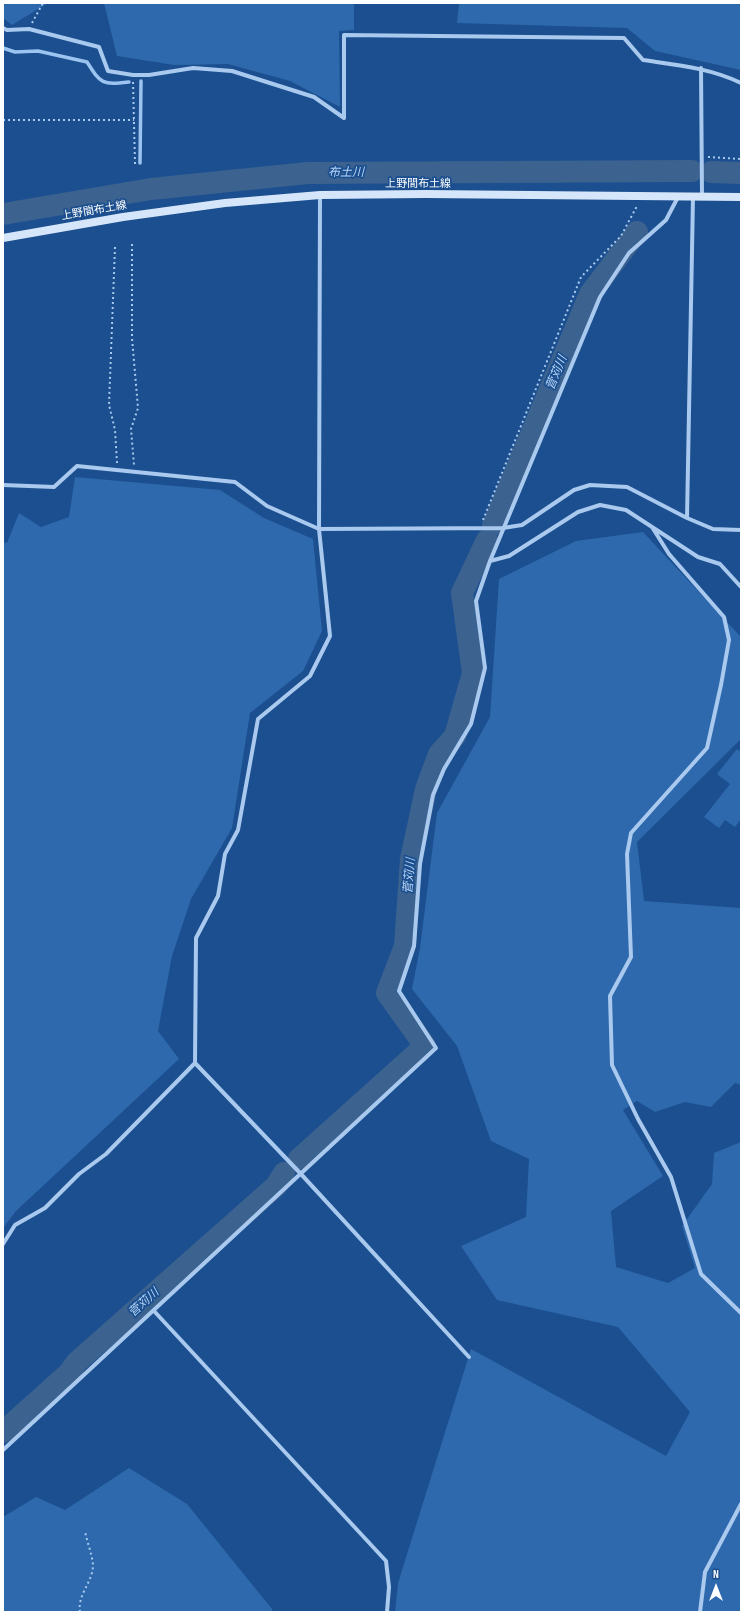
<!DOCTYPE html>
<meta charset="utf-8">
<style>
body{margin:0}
#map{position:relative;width:744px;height:1615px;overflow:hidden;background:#1b4f8f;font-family:"Sofia Sans Condensed",sans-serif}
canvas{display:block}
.frame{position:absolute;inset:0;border:4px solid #fff;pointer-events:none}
.north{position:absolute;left:696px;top:1567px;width:40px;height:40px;-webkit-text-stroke:3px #1b4f8f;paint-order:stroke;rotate:0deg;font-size:11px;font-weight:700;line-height:16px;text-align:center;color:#fff}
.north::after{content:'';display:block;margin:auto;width:14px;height:18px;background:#fff;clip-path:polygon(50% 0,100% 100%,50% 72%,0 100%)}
</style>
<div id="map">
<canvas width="744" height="1615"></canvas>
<div class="frame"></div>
<div class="north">N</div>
</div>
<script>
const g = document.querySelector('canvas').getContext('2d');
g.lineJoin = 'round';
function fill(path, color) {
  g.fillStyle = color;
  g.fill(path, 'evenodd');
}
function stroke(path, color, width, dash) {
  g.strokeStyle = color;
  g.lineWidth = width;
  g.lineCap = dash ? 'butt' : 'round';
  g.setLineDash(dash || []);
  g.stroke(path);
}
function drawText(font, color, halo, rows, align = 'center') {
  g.font = font + ' "Sofia Sans Condensed","Noto Sans JP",sans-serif';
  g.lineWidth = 3.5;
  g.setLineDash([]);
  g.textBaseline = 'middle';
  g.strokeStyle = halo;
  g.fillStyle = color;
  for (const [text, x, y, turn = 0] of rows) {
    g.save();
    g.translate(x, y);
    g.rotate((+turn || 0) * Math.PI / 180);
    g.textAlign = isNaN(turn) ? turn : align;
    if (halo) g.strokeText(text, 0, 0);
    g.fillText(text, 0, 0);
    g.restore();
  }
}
fill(new Path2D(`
 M3,3h45l-36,22 -9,-7z
 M104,3h250v27l-15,1 1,76 -50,-26 -62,-17 -54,1 -57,-9z
 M459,3h282v67l-86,-19 -28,-23 -170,-5z
 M75,477l145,13 44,28 49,21 9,92 -19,40 -53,42 -18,115 -41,71 -19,57 -14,75 21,28 -163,152 -13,17v-686l4,1 12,-30 22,14 28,-10z
 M643,532l98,105v102l-104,103 7,59 97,7v177l-6,-2 -24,24 -26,-5 -30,10 -18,-11 -14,9 40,66 -52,35 5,56 52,16 27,-15 -13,-42 30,-42 2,-31 27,-11v470h-346l3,-29 73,-234 195,107 24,-44 -72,-85 -121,-27 -36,-54 65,-29 3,-58 -38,-18 -34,-95 -45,-57 8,-41 17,-135 53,-96 9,-138 77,-38z
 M737,749l4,3v67l-6,8 -10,-7 -6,8 -15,-11 26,-33 -13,-10z
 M129,1468l58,36 85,105v3h-269v-95l33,-20 29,13z`), '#2e69ad');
stroke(new Path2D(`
 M3,48l12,4 23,-1 49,11c14,22 15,23 42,20
 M140,163l1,-82`), '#9cc4f0', 3.5);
stroke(new Path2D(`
 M711,172l30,1
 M3,214l148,-25 157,-16 384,-2
 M493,525l97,-231 47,-62
 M299,1159l126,-113 -38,-53 18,-47 6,-87 15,-70 13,-35 16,-18 18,-63 -11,-80 25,-53
 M3,1432l66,-59 8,-11 199,-176 8,-13`), '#3c6290', 22);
stroke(new Path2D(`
 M32,23l11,-20
 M133,82l2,82
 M3,120h131
 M708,157l33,2
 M132,244v94l6,70 -7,21 3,36
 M115,247l-6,158 6,25 2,33
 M483,520l98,-243 40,-41 16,-30
 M80,1612c-3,-17 13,-30 13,-47 -1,-11 -6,-23 -8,-34`), '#a9c9ee', 2, [2, 3]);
stroke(new Path2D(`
 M3,28l4,2 22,-1 70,18 9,24 25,4h16l44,-7 39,3 82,26 30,21v-83l280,3 19,22c34,5 67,8 98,23
 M701,68l1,128
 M320,195l-1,334 11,107 -20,40 -52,43 -20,111 -13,24 -7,42 -22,42 -1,125 105,110 169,184
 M3,485l51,2 23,-21 158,16 32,24 52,23 184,-1 19,-3 52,-35 16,-5 37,2 60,31 26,11 28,1
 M687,518l6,-321
 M652,527l17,27 55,63 5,23 -8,45 -14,63 -76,85 -4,21 4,103 -21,39 2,69 26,54 33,58 30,97 40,39
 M490,561l19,-5 69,-44 22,-7 26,5 72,47 22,7 21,23
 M3,1244l12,-19 30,-17 34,-34 27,-20 89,-91
 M154,1311l232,250 3,26 -2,25
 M3,1450l433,-402 -37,-57 15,-45 6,-82 13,-69 11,-26 27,-45 14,-56 -9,-67 14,-40 110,-264 29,-44 37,-33 12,-23
 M700,1612l5,-40 36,-68`), '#a9c9ee', 4);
stroke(new Path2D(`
 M3,238l120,-21 102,-14 95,-8 106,-1 315,3`), '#d6e6fa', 8);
drawText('11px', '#fff', '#1b4f8f', [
 ["上野間布土線",418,184],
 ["上野間布土線",94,211,-10]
]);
drawText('italic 12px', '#b5d3f5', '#1b4f8f', [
 ["布土川",346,173],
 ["菅苅川",557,373,-67],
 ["菅苅川",410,876,-85],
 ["菅苅川",144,1303,-42]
]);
</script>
